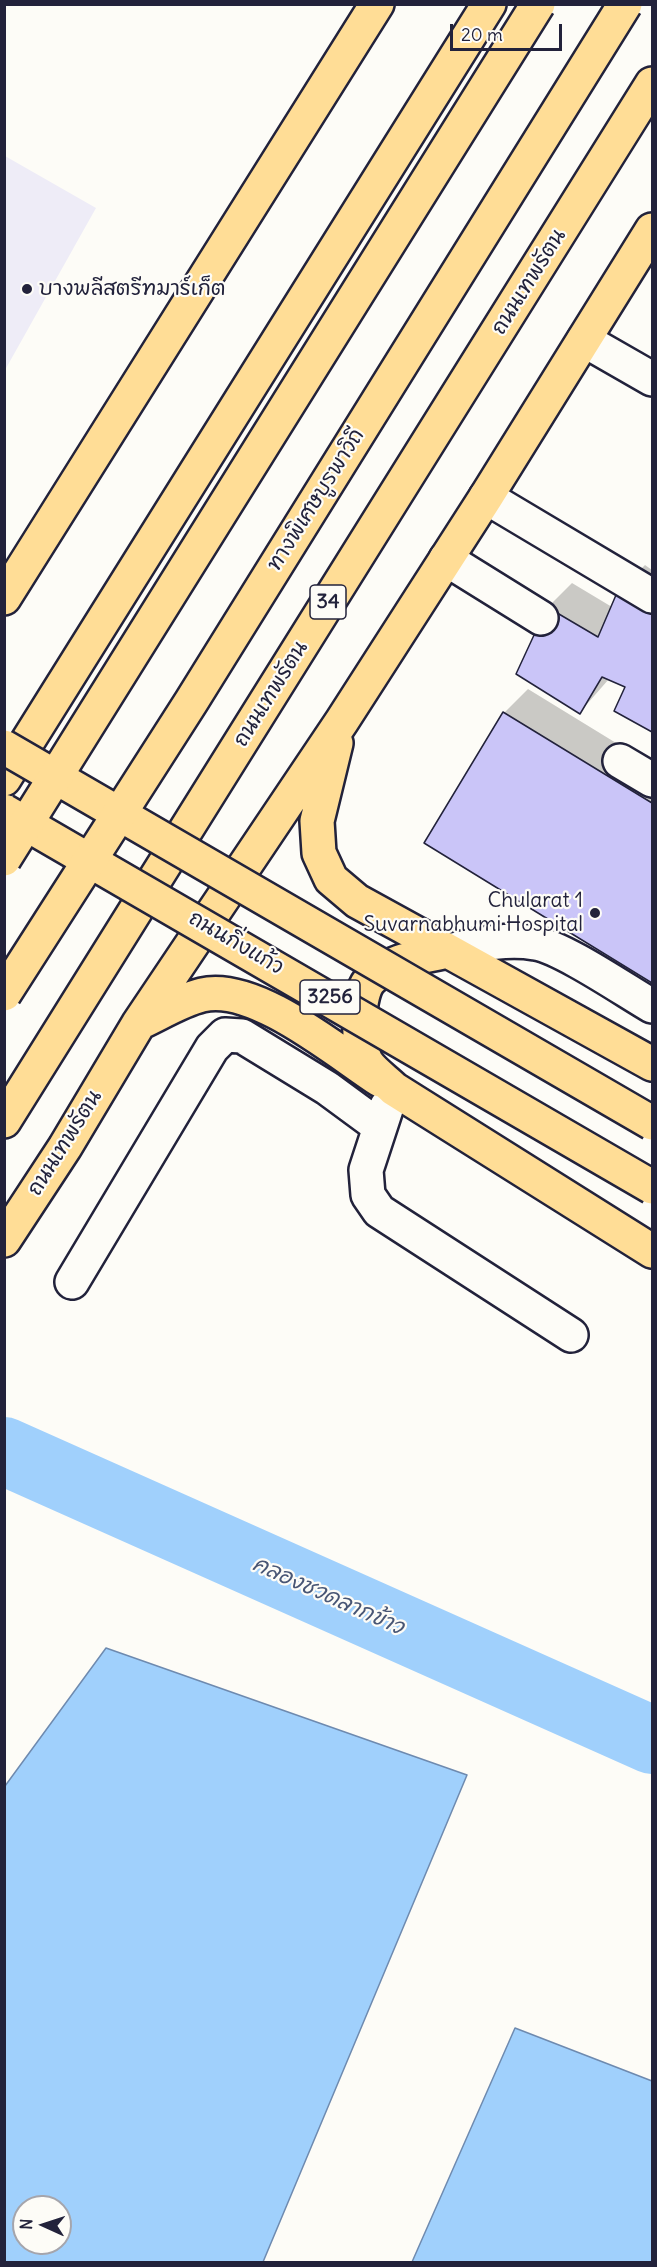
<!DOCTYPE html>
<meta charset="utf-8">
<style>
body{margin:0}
#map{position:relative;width:657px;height:2267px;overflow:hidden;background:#fdfcf7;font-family:Delius,sans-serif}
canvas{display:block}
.frame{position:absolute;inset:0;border:6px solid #22223b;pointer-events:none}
.north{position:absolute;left:12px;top:2195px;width:60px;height:60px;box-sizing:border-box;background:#fdfcf7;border:2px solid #a5a5ac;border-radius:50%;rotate:273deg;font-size:16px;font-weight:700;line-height:24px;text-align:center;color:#22223b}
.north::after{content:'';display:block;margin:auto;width:21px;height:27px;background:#22223b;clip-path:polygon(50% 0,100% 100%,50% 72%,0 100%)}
.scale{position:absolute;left:450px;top:24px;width:112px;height:27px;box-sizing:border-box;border:3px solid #22223b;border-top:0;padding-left:8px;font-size:18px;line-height:21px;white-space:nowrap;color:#22223b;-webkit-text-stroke:4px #fdfcf7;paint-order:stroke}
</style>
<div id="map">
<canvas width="657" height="2267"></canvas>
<div class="frame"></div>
<div class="north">N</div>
<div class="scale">20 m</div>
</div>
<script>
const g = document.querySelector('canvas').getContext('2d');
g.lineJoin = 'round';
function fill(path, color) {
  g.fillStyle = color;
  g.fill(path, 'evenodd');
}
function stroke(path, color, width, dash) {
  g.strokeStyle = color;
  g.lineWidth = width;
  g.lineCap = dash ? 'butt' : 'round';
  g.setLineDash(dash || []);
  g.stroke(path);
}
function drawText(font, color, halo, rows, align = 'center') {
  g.font = font + ' Delius,"Playpen Sans Thai",sans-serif';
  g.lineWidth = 4.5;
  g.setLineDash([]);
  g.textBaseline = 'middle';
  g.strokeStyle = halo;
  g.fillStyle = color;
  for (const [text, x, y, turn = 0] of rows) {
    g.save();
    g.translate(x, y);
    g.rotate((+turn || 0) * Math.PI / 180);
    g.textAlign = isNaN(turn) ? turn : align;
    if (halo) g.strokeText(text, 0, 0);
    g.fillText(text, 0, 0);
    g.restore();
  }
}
fill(new Path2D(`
 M5,156l91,52 -91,162z`), '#eeecf7');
const water = new Path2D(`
 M106,1648l361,127 -204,487h-258v-476zM24,2207h36v36h-36z
 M515,2028l137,53v181h-240z`);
fill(water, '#a0d0fc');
stroke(water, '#6e8aaf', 1.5);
fill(new Path2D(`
 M645,565l7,5v160l-36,-20 11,-24 -18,-7 -29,33 -32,-105 24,-24 40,24 9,-18z
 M528,689l124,76v216l-226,-138 78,-130z`), '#0003');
stroke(new Path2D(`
 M4,1451l648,289`), '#a0d0fc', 68);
const building = new Path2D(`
 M619,588l33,22v122l-38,-21 11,-24 -23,-10 -22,37 -64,-40 31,-67 51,30z
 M503,712l149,91v180l-228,-140z`);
fill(building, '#cac5f8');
stroke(building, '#22223b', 1.5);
const minor = new Path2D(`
 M584,340l68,39
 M486,497l166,99
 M446,559l95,59
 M620,761l32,19
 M448,951c29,-6 58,-13 87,-8 27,4 91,48 117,63
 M387,1106l-21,64 2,25 11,16 192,124
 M72,1282l140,-234 13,-13 17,1 85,52 53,39`);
const major = new Path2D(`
 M4,598l373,-594
 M336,743l-19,78 2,32 12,26 26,22 91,50
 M139,1023c20,-9 42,-23 63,-28 52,-13 135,57 178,85
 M652,1064l-204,-113c-26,6 -57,8 -77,28 -15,14 -14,68 -4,84 6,9 19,18 27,26l258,162
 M4,1240l61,-93 74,-124 203,-302 144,-224 166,-267`);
const highway = new Path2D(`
 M4,779l485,-775
 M4,1121l648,-1037`);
stroke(minor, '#22223b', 38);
stroke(major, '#22223b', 38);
stroke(highway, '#22223b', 38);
stroke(minor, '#fdfcf7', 33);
stroke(major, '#ffdd96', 33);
stroke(highway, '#ffdd96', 33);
const majorBridge = new Path2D(`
 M4,747l648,376
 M4,811l648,376`);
const highwayBridge = new Path2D(`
 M4,859l534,-855
 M4,994l187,-292 434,-698`);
stroke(majorBridge, '#22223b', 38, []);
stroke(highwayBridge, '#22223b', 38, []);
stroke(majorBridge, '#ffdd96', 33);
stroke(highwayBridge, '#ffdd96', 33);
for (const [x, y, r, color] of [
 [27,289,6,"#22223b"],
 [595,913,6,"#22223b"]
]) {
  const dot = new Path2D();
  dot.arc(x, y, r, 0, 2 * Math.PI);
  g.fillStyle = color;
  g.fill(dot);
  stroke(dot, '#fdfcf7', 2);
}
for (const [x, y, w] of [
 [328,602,36],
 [330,997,60]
]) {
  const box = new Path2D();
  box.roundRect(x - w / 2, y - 17, w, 34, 4.5);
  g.fillStyle = '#fdfcf7';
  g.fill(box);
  stroke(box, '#22223b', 1.5);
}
drawText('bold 20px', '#22223b', null, [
 ["34",328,602],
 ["3256",330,997]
]);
drawText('21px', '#22223b', '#fdfcf7', [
 ["ถนนเทพรัตน",529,282,-58],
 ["ทางพิเศษบูรพาวิถี",316,500,-58],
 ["ถนนเทพรัตน",271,694,-58],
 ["ถนนกิ่งแก้ว",236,943,30],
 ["ถนนเทพรัตน",65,1143,-58]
]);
drawText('21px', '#22223b', '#fdfcf7', [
 ["บางพลีสตรีทมาร์เก็ต",39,289],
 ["Chularat 1",583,901,"right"],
 ["Suvarnabhumi Hospital",583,925,"right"]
], 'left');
drawText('italic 22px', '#485675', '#fdfcf7', [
 ["คลองชวดลากข้าว",328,1596,24]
]);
</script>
